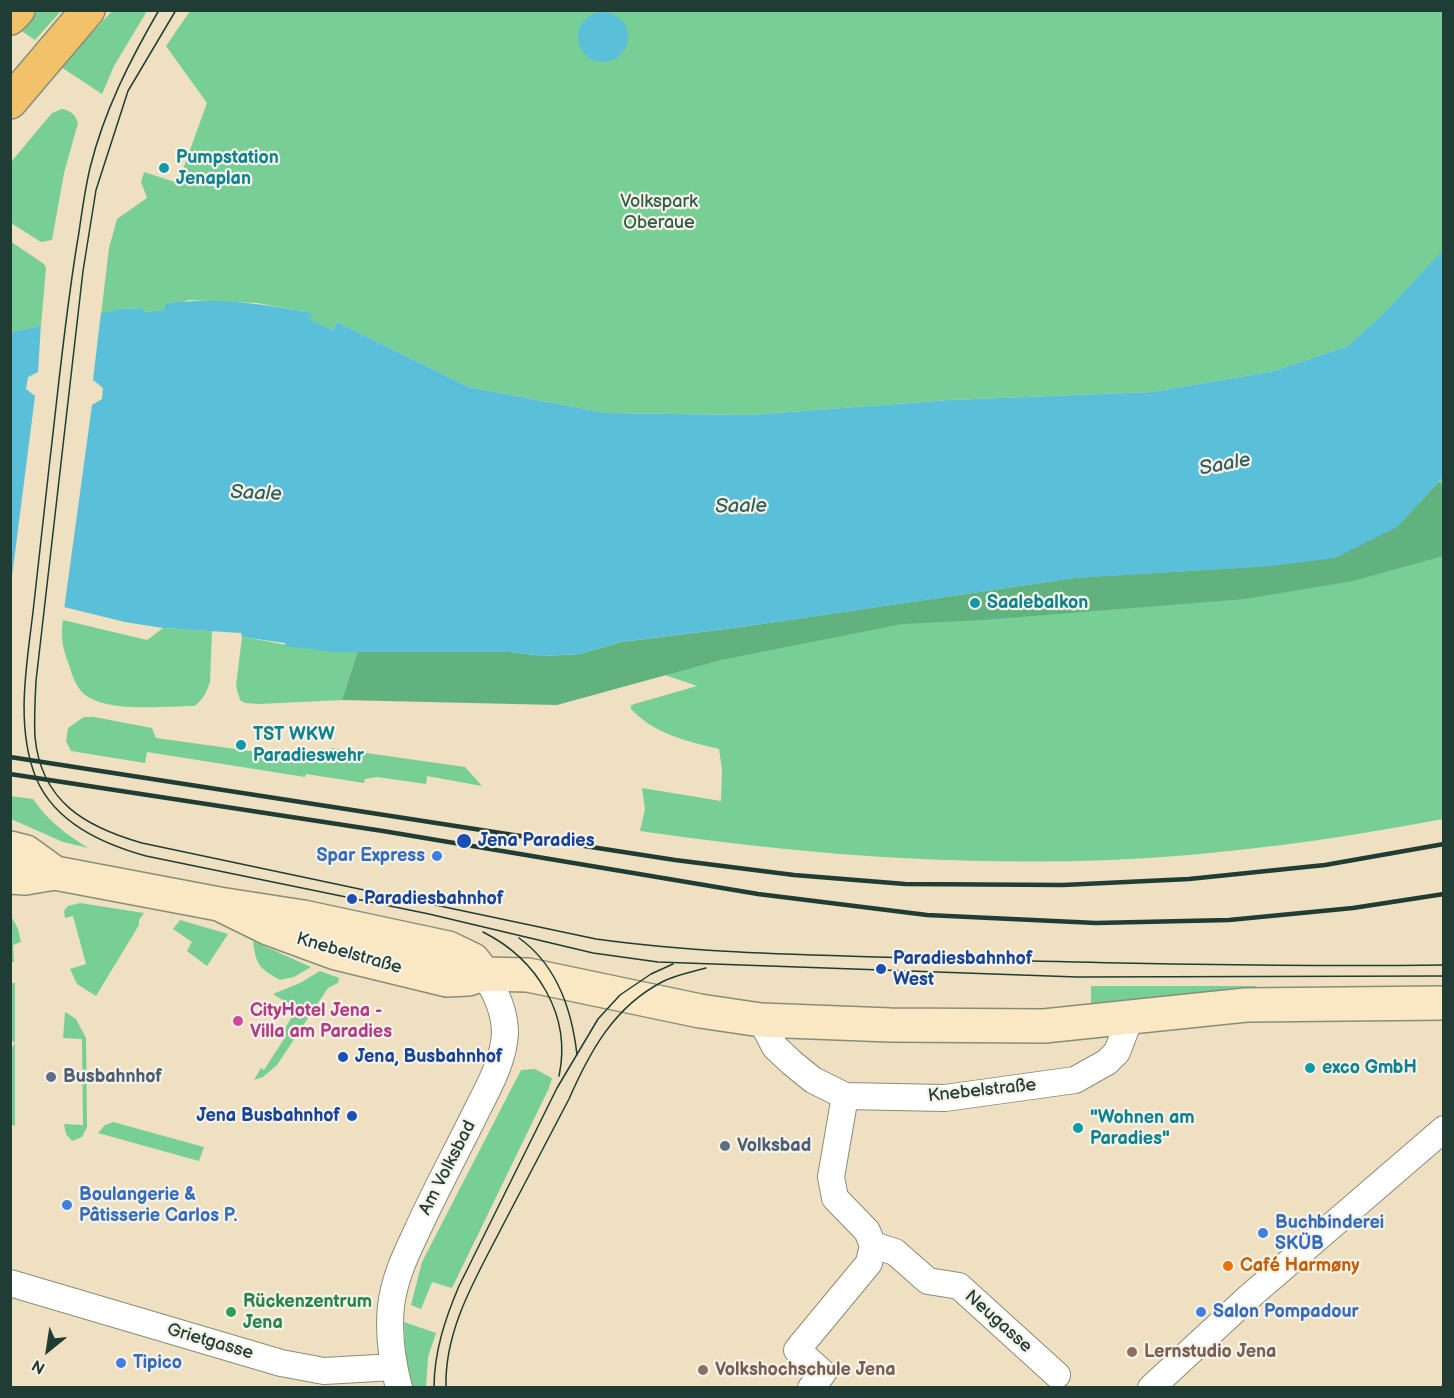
<!DOCTYPE html>
<meta charset="utf-8">
<style>
body{margin:0}
#map{position:relative;width:1454px;height:1398px;overflow:hidden;background:#eee0c0;font-family:"Balsamiq Sans",sans-serif}
canvas{display:block}
.frame{position:absolute;inset:0;border:12px solid #1f3d34;pointer-events:none}
.north{position:absolute;left:18px;top:1320px;width:60px;height:60px;-webkit-text-stroke:4px #f7f3e8;paint-order:stroke;rotate:210deg;font-size:16px;font-weight:700;line-height:24px;text-align:center;color:#1f3d34}
.north::after{content:'';display:block;margin:auto;width:21px;height:27px;background:#1f3d34;clip-path:polygon(50% 0,100% 100%,50% 72%,0 100%)}
</style>
<div id="map">
<canvas width="1454" height="1398"></canvas>
<div class="frame"></div>
<div class="north">N</div>
</div>
<script>
const g = document.querySelector('canvas').getContext('2d');
g.lineJoin = 'round';
function fill(path, color) {
  g.fillStyle = color;
  g.fill(path, 'evenodd');
}
function stroke(path, color, width, dash) {
  g.strokeStyle = color;
  g.lineWidth = width;
  g.lineCap = dash ? 'butt' : 'round';
  g.setLineDash(dash || []);
  g.stroke(path);
}
function drawText(font, color, halo, rows, align = 'center') {
  g.font = font + ' "Balsamiq Sans",sans-serif';
  g.lineWidth = 4.5;
  g.setLineDash([]);
  g.textBaseline = 'middle';
  g.strokeStyle = halo;
  g.fillStyle = color;
  for (const [text, x, y, turn = 0] of rows) {
    g.save();
    g.translate(x, y);
    g.rotate((+turn || 0) * Math.PI / 180);
    g.textAlign = isNaN(turn) ? turn : align;
    if (halo) g.strokeText(text, 0, 0);
    g.fillText(text, 0, 0);
    g.restore();
  }
}
fill(new Path2D(`
 M33,11h28l-26,29 -15,-10z
 M112,11h35l-33,55 -12,28 -41,-27z
 M190,11h1253l1,239 -56,59 -40,37 -74,25 -122,21 -202,8 -201,15 -143,-2 -137,-26 -132,-65 -4,8 -24,-10 2,-7 -54,-10 -69,-3 -22,10 -23,2 -1,-4 -20,1 -21,6 8,-67 8,-29 30,-21 -6,-16 3,-10 34,11 29,-80 -41,-57z
 M62,109c9,2 13,5 16,14l-14,50 -12,67 -11,2 -30,-19v-61l41,-49z
 M10,241l34,23 2,4 -5,58 -30,6z
 M1443,477v342c-110,21 -220,36 -332,41 -158,6 -315,-6 -471,-29l5,-22 -3,-21 79,13 1,-32 -3,-20c-32,-8 -65,-15 -88,-40v-4l66,-19 -32,-11 84,-49 326,-48 364,-96z
 M63,620l84,20 16,-12 49,3 -2,51c-3,9 -8,20 -16,24 -30,0 -87,7 -110,-12 -8,-7 -12,-19 -15,-29 -6,-16 -9,-28 -6,-45z
 M242,637c40,6 73,16 116,14l-16,49 -83,4 -14,-1 -5,-3 -4,-14z
 M84,717h10l58,11 4,10 166,23 7,-3 2,-10 134,19 17,19 -55,-10 -1,8 -49,-7 -12,2 -1,4 -58,-9 -1,3 -158,-25 -2,11 -74,-12 -5,-10 2,-13z
 M10,796l23,3c15,22 33,35 55,49l-25,-6 -52,-23z
 M80,903l64,10 -5,7v5l-43,71 -19,-12 -7,-15 16,-5 -13,-48 -8,2 -1,-7 4,-5z
 M11,916l7,13 3,13 -8,3 1,17h-3z
 M180,920l48,14 -21,32 -20,-15 5,-9 -19,-13z
 M253,941l58,26 -17,10 -14,3c-21,-12 -24,-15 -27,-39z
 M320,971l19,7 -1,5 -10,5 -51,77 -14,12 -9,3 7,-12 3,2 20,-31 -4,-3 17,-27 -24,-15 27,-11z
 M10,983h5v143l-5,-2v-74l5,-7 -4,-3z
 M1091,986h165v6l-165,15z
 M65,1012l11,7 10,19 1,89 -5,10 -10,4 -6,-7 -2,-10 19,1 -1,-86 -19,-1z
 M535,1069l17,9 -3,10 -97,200 -20,-6 -11,27 -10,-4 11,-43 99,-192z
 M113,1122l91,25 -5,14 -101,-28 7,-8z
 M404,1322l32,11 -8,24 -2,30h-13l-1,-2 -6,-20z`), '#77cf95');
fill(new Path2D(`
 M1439,482l4,4v70l-90,25 -108,18 -263,21 -80,4 -181,36 -164,45 -215,-5 16,-49 152,1 33,4 37,-2 41,-12 128,-16 326,-48 196,-12 126,-39z`), '#61b27e');
fill(new Path2D(`
 M578 37a25 25 0 1 1 50 0a25 25 0 1 1-50 0Z
 M1443,250v227l-46,50 -62,31 -64,8 -196,12 -326,48 -128,16 -41,12 -37,2 -33,-4h-176l-49,-6v-3l-43,-6 -1,-4 -78,-5 -38,-6 -114,-28v-262l111,-23 21,-1 1,4 21,-2v-6c49,-8 98,0 147,9l-2,7 23,10 4,-8 132,65 137,26 143,2 201,-15 202,-8 122,-21 74,-25 40,-37z`), '#5abfd8');
fill(new Path2D(`
 M101,312l-8,68 10,8 -1,11 -10,6 -28,205 -54,-13 1,-13 24,-188 -9,-7 2,-12 10,-5 3,-49z`), '#eee0c0');
const minor = new Path2D(`
 M761,1020l14,27 17,16 21,17 32,16 100,2 130,-18 32,-18 10,-10 13,-34
 M873,1245l22,7 33,29 31,5 98,89
 M10,1283l271,80 43,8 70,-4
 M399,1388c-7,-27 -11,-54 -8,-82 3,-26 14,-50 25,-73 19,-42 41,-82 61,-123 12,-23 27,-51 28,-77 0,-22 -9,-41 -21,-59
 M811,1388l12,-15 -26,-23 72,-87 4,-18 -6,-14 -32,-33 -4,-21 14,-81
 M1151,1388l98,-91 195,-168`);
const secondary = new Path2D(`
 M10,848l16,4 29,21
 M10,877l15,1 30,-5 164,31 84,13 145,31 25,12 11,14
 M219,904l49,24 68,25 111,27 21,-1 16,-5 44,1 172,36 61,9 129,5 154,1 202,-21 198,-2`);
const primary = new Path2D(`
 M10,18l8,-8
 M10,102l78,-92`);
stroke(minor, '#868e7a', 28);
stroke(secondary, '#868e7a', 36);
stroke(primary, '#868e7a', 36);
stroke(minor, '#fff', 26);
stroke(secondary, '#fae7c3', 33);
stroke(primary, '#f2c26a', 33);
stroke(new Path2D(`
 M159,10c-29,50 -55,101 -69,158 -5,21 -8,43 -11,64 -13,75 -20,151 -29,227 -5,48 -11,96 -16,144 -6,56 -20,120 2,175 19,45 67,66 110,78l283,58 164,39 65,9 419,15 367,-1
 M176,10l-48,81 -32,99 -13,81 -47,410c-1,19 -2,37 -1,56 6,65 51,90 107,106l454,96c116,16 233,16 349,20 166,4 332,8 499,6
 M483,932c54,27 89,83 76,144
 M519,938c38,27 53,72 58,117
 M434,1388c0,-36 11,-69 25,-102l98,-198 41,-69 22,-24 31,-21 22,-10
 M446,1388c-2,-59 31,-112 57,-163 22,-42 44,-84 66,-126 21,-48 45,-92 93,-117 13,-7 30,-10 44,-14`), '#1f3d34', 1.5);
stroke(new Path2D(`
 M10,757l665,103 119,15 111,9 158,1 126,-6 136,-14 119,-21
 M10,774l373,57 375,63 169,21 169,8 133,-3 124,-12 91,-14`), '#1f3d34', 4.5);
for (const [x, y, r, color] of [
 [164,168,6,"#0f9aa8"],
 [975,603,6,"#0f9aa8"],
 [241,745,6,"#0f9aa8"],
 [464,841,8,"#1a4fb4"],
 [437,856,6,"#3f7fe0"],
 [352,899,6,"#1a4fb4"],
 [881,969,6,"#1a4fb4"],
 [238,1021,6,"#d1479c"],
 [343,1057,6,"#1a4fb4"],
 [1310,1068,6,"#0f9aa8"],
 [51,1077,6,"#5c6f8a"],
 [352,1116,6,"#1a4fb4"],
 [1078,1128,6,"#0f9aa8"],
 [725,1146,6,"#5c6f8a"],
 [67,1205,6,"#3f7fe0"],
 [1263,1233,6,"#3f7fe0"],
 [1228,1266,6,"#e8710a"],
 [231,1312,6,"#2e9e5b"],
 [1201,1312,6,"#3f7fe0"],
 [1132,1352,6,"#8d6e63"],
 [121,1363,6,"#3f7fe0"],
 [703,1370,6,"#8d6e63"]
]) {
  const dot = new Path2D();
  dot.arc(x, y, r, 0, 2 * Math.PI);
  g.fillStyle = color;
  g.fill(dot);
  stroke(dot, '#f7f3e8', 2);
}
drawText('bold 18px', '#0d838f', '#f7f3e8', [
 ["Pumpstation",176,158],
 ["Jenaplan",176,179],
 ["Saalebalkon",987,603],
 ["TST WKW",253,735],
 ["Paradieswehr",253,756],
 ["exco GmbH",1322,1068],
 ["\"Wohnen am",1090,1118],
 ["Paradies\"",1090,1139]
], 'left');
drawText('18px', '#315a47', '#f7f3e8', [
 ["Volkspark",659,202],
 ["Oberaue",659,223]
]);
drawText('bold 18px', '#164399', '#f7f3e8', [
 ["Jena Paradies",478,841],
 ["Paradiesbahnhof",364,899],
 ["Paradiesbahnhof",893,959],
 ["West",893,980],
 ["Jena, Busbahnhof",355,1057],
 ["Jena Busbahnhof",340,1116,"right"]
], 'left');
drawText('bold 18px', '#366cbe', '#f7f3e8', [
 ["Spar Express",425,856,"right"],
 ["Boulangerie &",79,1195],
 ["Pâtisserie Carlos P.",79,1216],
 ["Buchbinderei",1275,1223],
 ["SKÜB",1275,1244],
 ["Salon Pompadour",1213,1312],
 ["Tipico",133,1363]
], 'left');
drawText('18px', '#1f3d34', '#f7f3e8', [
 ["Knebelstraße",349,954,16],
 ["Knebelstraße",982,1091,-6],
 ["Am Volksbad",448,1168,-63],
 ["Neugasse",998,1322,42],
 ["Grietgasse",210,1342,16]
]);
drawText('bold 18px', '#b23c85', '#f7f3e8', [
 ["CityHotel Jena -",250,1011],
 ["Villa am Paradies",250,1032]
], 'left');
drawText('bold 18px', '#4e5e75', '#f7f3e8', [
 ["Busbahnhof",63,1077],
 ["Volksbad",737,1146]
], 'left');
drawText('bold 18px', '#c56008', '#f7f3e8', [
 ["Café Harmøny",1240,1266]
], 'left');
drawText('bold 18px', '#27864d', '#f7f3e8', [
 ["Rückenzentrum",243,1302],
 ["Jena",243,1323]
], 'left');
drawText('bold 18px', '#785e54', '#f7f3e8', [
 ["Lernstudio Jena",1144,1352],
 ["Volkshochschule Jena",715,1370]
], 'left');
drawText('italic 20px', '#2e5e5d', '#f7f3e8', [
 ["Saale",1225,465,-11],
 ["Saale",256,494,2],
 ["Saale",741,507,-1]
]);
</script>
